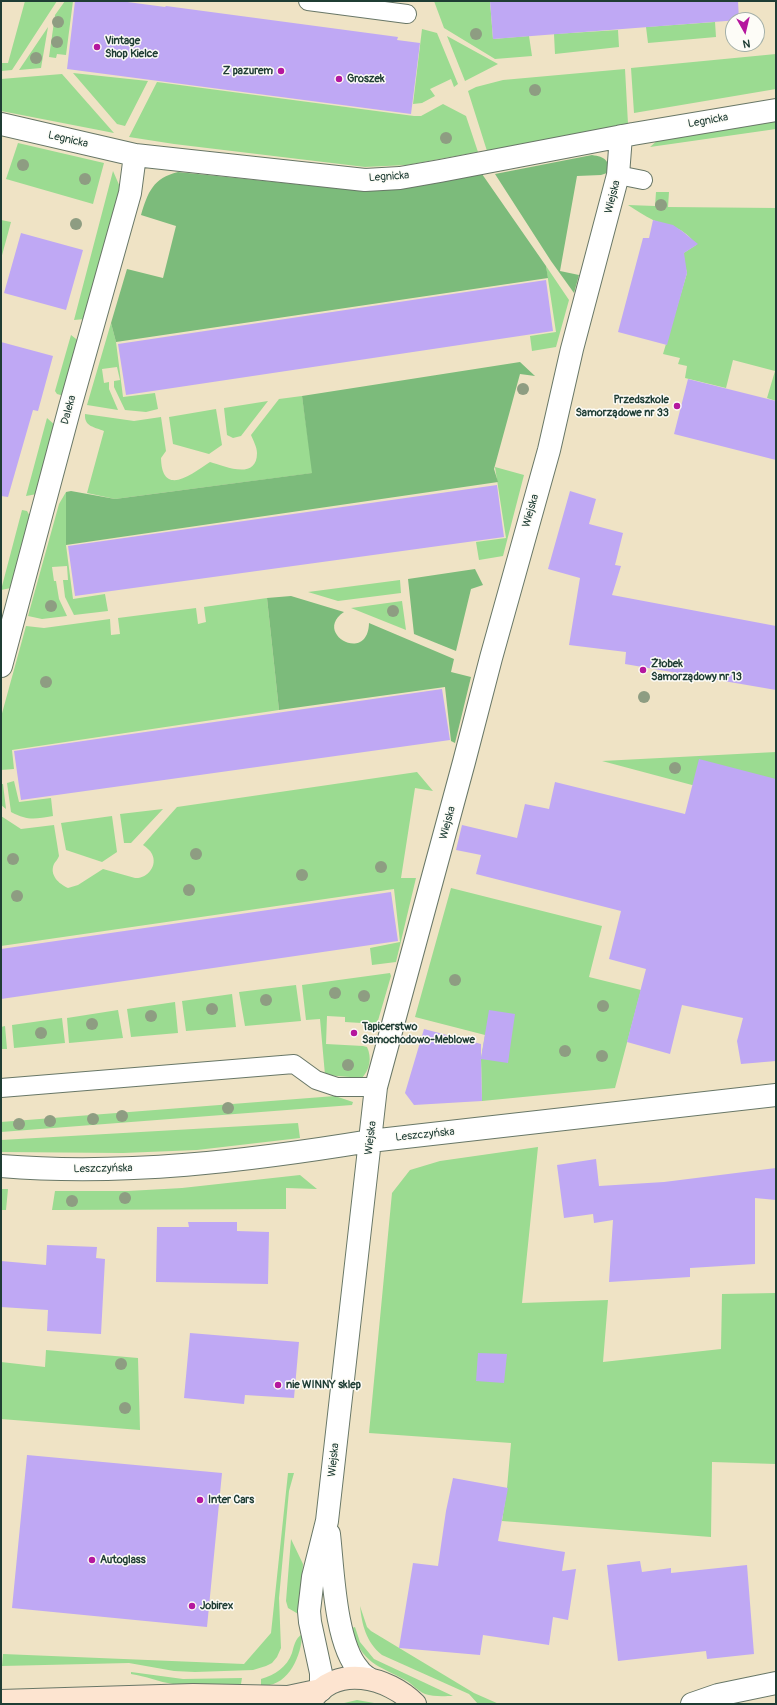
<!DOCTYPE html>
<meta charset="utf-8">
<style>
body{margin:0}
#map{position:relative;width:777px;height:1705px;overflow:hidden;background:#efe3c5;font-family:Pangolin,sans-serif}
canvas{display:block}
.frame{position:absolute;inset:0;border:2px solid #1f3d34;pointer-events:none}
.north{position:absolute;left:725px;top:12px;width:40px;height:40px;box-sizing:border-box;background:#fdfcf7;border:1px solid #a4b0a9;border-radius:50%;rotate:172deg;font-size:11px;font-weight:700;line-height:16px;text-align:center;color:#1f3d34}
.north::after{content:'';display:block;margin:auto;width:14px;height:18px;background:#b5179e;clip-path:polygon(50% 0,100% 100%,50% 72%,0 100%)}
</style>
<div id="map">
<canvas width="777" height="1705"></canvas>
<div class="frame"></div>
<div class="north">N</div>
</div>
<script>
const g = document.querySelector('canvas').getContext('2d');
g.lineJoin = 'round';
function fill(path, color) {
  g.fillStyle = color;
  g.fill(path, 'evenodd');
}
function stroke(path, color, width, dash) {
  g.strokeStyle = color;
  g.lineWidth = width;
  g.lineCap = dash ? 'butt' : 'round';
  g.setLineDash(dash || []);
  g.stroke(path);
}
function drawText(font, color, halo, rows, align = 'center') {
  g.font = font + ' Pangolin,sans-serif';
  g.lineWidth = 3;
  g.setLineDash([]);
  g.textBaseline = 'middle';
  g.strokeStyle = halo;
  g.fillStyle = color;
  for (const [text, x, y, turn = 0] of rows) {
    g.save();
    g.translate(x, y);
    g.rotate((+turn || 0) * Math.PI / 180);
    g.textAlign = isNaN(turn) ? turn : align;
    if (halo) g.strokeText(text, 0, 0);
    g.fillText(text, 0, 0);
    g.restore();
  }
}
fill(new Path2D(`
 M25,1h32l-45,69 -11,1v-8h7z
 M65,1h8l-7,54 -9,-1 -1,4 -7,-1 6,-42z
 M434,1h56l3,38 36,-3 3,20 -37,3 -51,-31z
 M715,22l1,15 -68,6 -2,-16z
 M48,27l-7,41 -22,2z
 M422,29l15,4 21,51 -4,3 -3,-8 -21,10 5,7 -13,7 -9,1z
 M618,30l1,17 -64,7 -1,-20z
 M447,36l51,28 -33,17z
 M776,54v35l-142,24 -3,-45z
 M625,69l3,55 -141,27 -19,-60 8,-4 27,-7z
 M73,73l75,8 -23,45 -8,-2z
 M62,74l52,59 -113,-22v-32z
 M157,82l257,34h7l22,-12 23,12 12,36 -71,13 -42,2 -191,-23 -45,-7z
 M776,121v8l-126,18 9,-8z
 M18,143l86,20 -11,41 -87,-25z
 M113,171l7,16 -35,132 -11,1z
 M656,192h13l-1,15 108,1v193l-9,-3 8,-27 -42,-11 -7,28 -41,-10 2,-12 -9,-2 2,-6 -17,-4 24,-81 -5,-19 14,-9c-13,-19 -24,-17 -43,-25 -8,-4 -17,-10 -25,-15l27,1z
 M1,220l10,2 -10,37z
 M546,266l23,34 -13,47 -24,4 -2,-15 26,-4z
 M111,323l5,19 7,55 32,-4 3,16 -12,3 -21,-2 -11,-23v-6l6,-1 -3,-13 -15,2 2,14 5,-1v7l9,21 -31,-5z
 M71,335l9,7 -16,54 -7,-2 -2,-3z
 M302,396l11,77 -198,26 -28,-6 17,-62c-9,-4 -20,-4 -19,-17l49,7 27,-4 5,34 -5,7c1,40 31,16 49,4 14,4 47,19 47,-9 0,-6 -4,-13 -6,-18l28,-36z
 M268,401l-27,35 -8,2 -6,-3 -3,-27z
 M216,409l6,36 -13,9 -36,-10 -4,-27z
 M47,418l9,8 -19,68 -11,2z
 M495,467l29,8 -21,81 -24,4 -3,-18 30,-4z
 M66,492v53l7,54 32,-5 3,17 -34,4 -9,-18 -2,-17h5l-1,-14 -15,1 2,14h2l3,18 8,17 -25,3 -14,-3 31,-112z
 M22,510l5,1 4,7 -20,70 -10,2z
 M400,580l1,13 -63,8 -30,-9z
 M267,598l12,112 -267,40 2,19 -13,1v-53l25,-91 18,2 66,-9 1,16 9,-1 -2,-16 78,-10 2,16 8,-2 -2,-15z
 M402,601l4,29 -55,-22z
 M776,752v27l-84,6 -90,-24z
 M417,772l16,19 -18,-3 -14,90h15l-20,84 -24,3 -2,-17 30,-6 -6,-53 -393,57v-130l20,13 33,-4 5,31c-1,3 -4,6 -5,8 -5,11 5,20 14,24l10,-3 25,-16 32,9c12,1 23,-12 17,-24 -2,-4 -5,-6 -9,-9l34,-38z
 M14,781l5,21 32,-4 2,18c-18,3 -25,5 -42,-4l-4,-29z
 M1,784h2l3,25 -5,-4z
 M163,809l-32,34h-7l-4,-29z
 M112,816l5,36 -15,10 -36,-12 -5,-27z
 M451,888l151,38 -13,51 52,13 -26,98 -133,13 -1,-42 4,-24 -70,-18z
 M390,973l1,3 -14,48 -32,-2v-5l-18,-1 -1,28 37,2 4,1c5,11 3,22 -5,31l-37,-3 -5,-56 -14,1 -4,-35z
 M296,985l5,36 -56,5 -6,-34z
 M232,994l4,33 -50,4 -4,-30z
 M175,1002l3,31 -47,4 -4,-28z
 M118,1010l5,28 -54,5 -2,-25z
 M62,1018l3,25 -51,5 -2,-23z
 M5,1026l2,23h-6v-22z
 M335,1096l18,6 -1,3 -351,27v-10z
 M298,1123l2,15 -103,12 -74,3 -122,-1v-12z
 M538,1147l-16,156 86,-3 -5,62 118,-13 1,-55 54,-1v171l-64,-2 -1,75 -209,-16 5,-33 4,-45 -142,-10 23,-240 18,-23 30,-9z
 M300,1175l17,14 -31,-1v21l-234,1 3,-19h73l54,-3z
 M1,1189h7l-2,21h-5z
 M46,1350l92,8 2,72 -139,-11v-57l44,5z
 M288,1473h6l-5,18 -10,107 2,50 -4,9 -5,6 -6,3 -13,4 -58,2 -21,-1 -45,-8 -127,3 1,-12 241,10 27,-31z
 M291,1539l12,25 -3,51 -12,-7 -2,-7z
 M360,1606l7,21 4,4 103,62 25,11h-21l-9,-10 -87,-39c-16,-13 -20,-30 -22,-49z
 M355,1627l5,15 14,17 79,37c-8,0 -20,1 -28,-2 -7,-3 -12,-9 -18,-13 -29,-16 -46,-17 -55,-53z
 M302,1634c0,22 -15,55 -41,51v-6c14,-4 26,-12 31,-26 2,-7 3,-14 10,-19z
 M131,1672l52,7 59,-1 -1,6c-22,0 -45,4 -68,0 -14,-2 -27,-8 -42,-10z
 M357,1700l23,4h-40z`), '#9bdb91');
fill(new Path2D(`
 M592,155c13,2 18,5 15,18l-6,2 -24,1 -17,95 19,4 -5,18 -23,-32 -56,-87z
 M178,172l185,19c40,0 79,-9 119,-17l64,92 2,12 -432,64 -5,-19 16,-54 36,9 13,-52 -35,-11c7,-23 12,-37 37,-43z
 M520,362l15,14 -15,-2 -26,95 4,13 -432,63v-53l5,-1 44,8 197,-26 -10,-77z
 M475,569l8,16 -12,4 -15,62 -42,-17 -6,-55z
 M291,596l53,16c-32,21 24,53 25,11l85,36 -3,13 20,5 -16,66 -4,-2 -6,-54 -166,23 -12,-112z`), '#7cbb7b');
fill(new Path2D(`
 M75,1h45l45,6 1,-1 232,31 -1,3 23,3 -9,71 -344,-45z
 M490,1h248l1,19 -246,19z
 M653,220l20,5 9,6 16,13 -14,9 3,20 -20,72 -49,-13 25,-94h6z
 M21,233l62,17 -17,60 -62,-17z
 M546,280l7,51 -427,64 -8,-51z
 M1,342l52,14 -15,55 -5,-1 -25,87 -7,-1z
 M688,379l88,22v59l-102,-26z
 M497,485l7,52 -429,59 -7,-50z
 M570,491l26,8 -7,25 34,9 -8,32 6,1 -9,29 164,31v64l-151,-26 1,-12 -57,-7 11,-67 -32,-9z
 M442,689l8,51 -429,60 -7,-49z
 M699,759l77,20v282l-35,3 -4,-23 6,-23 -61,-13 -12,49 -43,-12 19,-73 -37,-10 12,-48 -145,-37 5,-19 -25,-5 6,-25 55,13 8,-34 24,5 6,-27 130,32z
 M391,892l7,49 -397,58v-50z
 M489,1010l26,4 -7,49 -27,-4 1,42 -68,4 -9,-12 19,-64 57,15v14z
 M596,1159l3,27 65,-4 112,-14v32l-21,-2v66l-65,4v9l-81,5 4,-62 -19,3 -1,-9 -29,4 -7,-53z
 M188,1222h49v9l32,1 -1,52 -112,-2 1,-55h32z
 M47,1245l50,2 -1,11 9,1 -4,75 -54,-3 1,-21 -47,-3v-46l45,4z
 M190,1333l109,9 -5,56 -49,-3 -1,9 -60,-6z
 M478,1353l29,1 -3,29 -28,-2z
 M27,1455l195,18 -15,154 -195,-19z
 M453,1478l55,10 -10,53 67,11 -3,19 14,-2 -8,51 -15,-3 -4,28 -66,-10 -3,20 -81,-7 14,-85 25,3 8,-55z
 M640,1561l2,11 29,-4v5l76,-8 7,89 -47,5 -1,-8 -88,10 -11,-96z`), '#bfa8f4');
const lane = new Path2D(`
 M308,1l99,13
 M618,175l25,5
 M1,1088l293,-24 22,16 21,7h39`);
const street = new Path2D(`
 M1,124l134,31 230,25 35,-2 40,-7 193,-37 143,-24
 M1,666l69,-259 60,-214 5,-38
 M1,1166c124,10 247,-5 369,-25l406,-46
 M329,1534c4,35 6,110 30,136 2,3 6,6 9,8
 M321,1690v-17l-11,-51 -1,-11 4,-34 14,-56 49,-434 88,-325 27,-104 58,-208 23,-101 46,-174 3,-39
 M692,1704l26,-9 58,-12`);
const secondary = new Path2D(`
 M1,1701l192,-6 95,2 33,-7
 M311,1701c25,-38 77,-24 104,3`);
stroke(lane, '#687767', 20);
stroke(street, '#687767', 24);
stroke(secondary, '#687767', 24);
stroke(lane, '#fff', 18);
stroke(street, '#fff', 22);
stroke(secondary, '#fde4d0', 22);
g.fillStyle = '#8e9d82';
for (const [x, y] of [
 [58,22],
 [476,34],
 [57,42],
 [36,58],
 [535,90],
 [446,138],
 [23,165],
 [85,179],
 [661,205],
 [76,224],
 [523,389],
 [51,606],
 [393,611],
 [46,682],
 [644,697],
 [675,768],
 [196,854],
 [13,859],
 [381,867],
 [302,875],
 [189,890],
 [17,896],
 [455,980],
 [335,993],
 [364,996],
 [266,1000],
 [603,1006],
 [212,1009],
 [151,1016],
 [92,1024],
 [41,1033],
 [565,1051],
 [602,1056],
 [348,1065],
 [228,1108],
 [122,1116],
 [93,1119],
 [50,1121],
 [19,1124],
 [125,1198],
 [72,1201],
 [121,1364],
 [125,1408]
]) {
  g.beginPath();
  g.arc(x, y, 6, 0, 2 * Math.PI);
  g.fill();
}
for (const [x, y, r, color] of [
 [97,47,4,"#b5179e"],
 [281,71,4,"#b5179e"],
 [339,79,4,"#b5179e"],
 [677,406,4,"#b5179e"],
 [643,670,4,"#b5179e"],
 [354,1033,4,"#b5179e"],
 [278,1385,4,"#b5179e"],
 [200,1500,4,"#b5179e"],
 [92,1560,4,"#b5179e"],
 [192,1606,4,"#b5179e"]
]) {
  const dot = new Path2D();
  dot.arc(x, y, r, 0, 2 * Math.PI);
  g.fillStyle = color;
  g.fill(dot);
  stroke(dot, '#fdfcf7', 1.5);
}
drawText('bold 11px', '#1f3d34', '#fdfcf7', [
 ["Vintage",105,41],
 ["Shop Kielce",105,54],
 ["Z pazurem",273,71,"right"],
 ["Groszek",347,79],
 ["Przedszkole",669,400,"right"],
 ["Samorządowe nr 33",669,413,"right"],
 ["Żłobek",651,664],
 ["Samorządowy nr 13",651,677],
 ["Tapicerstwo",362,1027],
 ["Samochodowo-Meblowe",362,1040],
 ["nie WINNY sklep",286,1385],
 ["Inter Cars",208,1500],
 ["Autoglass",100,1560],
 ["Jobirex",200,1606]
], 'left');
drawText('11px', '#1f3d34', '#fdfcf7', [
 ["Legnicka",708,121,-10],
 ["Legnicka",68,140,13],
 ["Legnicka",389,177,-4],
 ["Wiejska",613,197,-76],
 ["Daleka",69,410,-75],
 ["Wiejska",531,511,-74],
 ["Wiejska",448,823,-75],
 ["Leszczyńska",425,1135,-6],
 ["Wiejska",371,1138,-83],
 ["Leszczyńska",103,1169,-1],
 ["Wiejska",334,1460,-84]
]);
</script>
